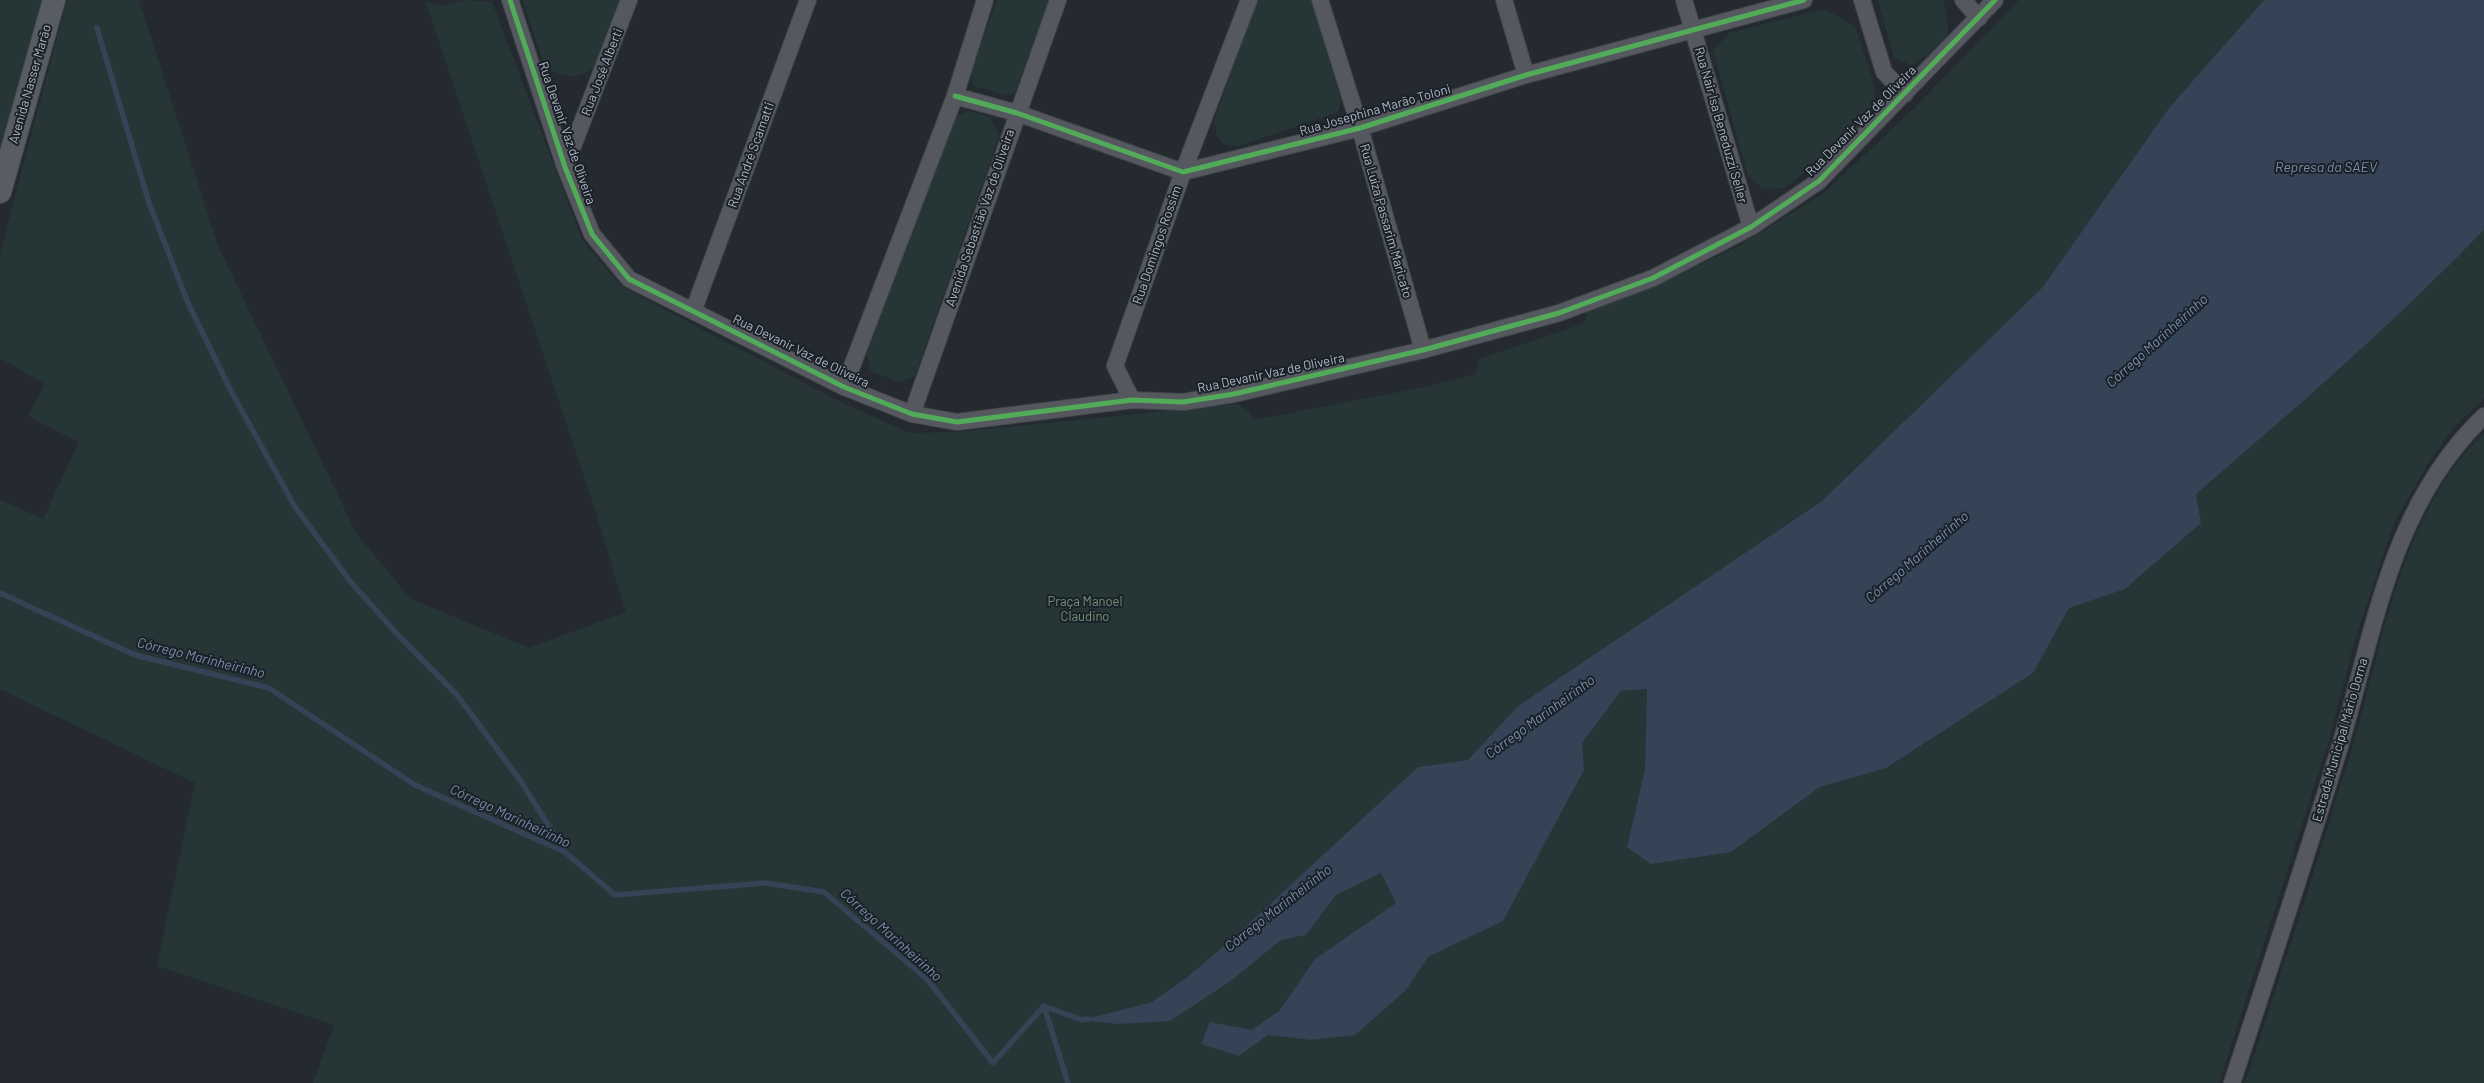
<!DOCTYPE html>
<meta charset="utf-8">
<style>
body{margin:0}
canvas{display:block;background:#252a30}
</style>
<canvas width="2484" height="1083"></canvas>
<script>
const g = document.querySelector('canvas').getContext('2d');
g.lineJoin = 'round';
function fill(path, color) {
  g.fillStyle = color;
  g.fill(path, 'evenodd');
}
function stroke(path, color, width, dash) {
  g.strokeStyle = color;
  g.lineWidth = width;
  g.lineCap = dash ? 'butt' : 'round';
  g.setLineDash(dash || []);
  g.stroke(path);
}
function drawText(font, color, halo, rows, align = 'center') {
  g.font = font + ' Barlow,sans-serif';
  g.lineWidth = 4;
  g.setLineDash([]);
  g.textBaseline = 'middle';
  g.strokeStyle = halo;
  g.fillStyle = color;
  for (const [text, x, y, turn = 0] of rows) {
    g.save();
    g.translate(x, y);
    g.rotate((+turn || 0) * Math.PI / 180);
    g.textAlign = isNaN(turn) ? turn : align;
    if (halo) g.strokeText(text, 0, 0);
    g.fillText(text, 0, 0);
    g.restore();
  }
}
fill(new Path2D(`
 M0,0h46l-46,167z
 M67,0h72l79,246 138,287 55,66 118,49 97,-36 -29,-96 -171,-514 16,4 23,-6 27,2 90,238 39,46 67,36 149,78 72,33 48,-1 280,-28 11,7 6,9 171,-33 51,-13 3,-15 106,-36 1,-13 69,-24 82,-39 87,-54 93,-87 102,-106h245l-95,108 -127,180 -220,213 -304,205 -50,54 -50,7 -188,174 -44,37 -34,24 -68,18 33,4 115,-44 49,-40 25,-5 30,-40 45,-22 15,30 -81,56 -35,51 -28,20 -13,26 29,-21 43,5 95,-50 22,-33 75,-36 81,-151 -2,-27 39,-52 26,-2 -2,80 -18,78 104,5 89,-65 66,-19 147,-95 36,-66 56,-18 76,-66 -5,-29c99,-85 197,-170 288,-264v168l-30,29 -24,33 -36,63 -39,116 -26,101 -110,343h-1906l21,-58 -177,-59 38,-183 -195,-94v-189l43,19 36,-77 -51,-26 17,-32 -45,-26v-104z
 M523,0h97l-26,68c-21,12 -28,10 -49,-1z
 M997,0h52l-34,92 -9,3 -32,-9 -3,-15z
 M1257,0h54l30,100 -3,12 -99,34 -14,-1 -8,-9 -3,-14z
 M1878,0h65c11,46 5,39 -31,65l-18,-7z
 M1825,9l30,18 19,57 1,22 -9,16 -82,66 -21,1 -15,-13 -35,-125 16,-18z
 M970,111l21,7 8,18 -84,240 -16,6 -28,-11 -4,-17 88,-237z
 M2484,433v650h-239c37,-111 73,-222 107,-334 32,-106 48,-236 132,-316z`), '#263636');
fill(new Path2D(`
 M2264,0h220v230c-91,94 -189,179 -288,264l5,29 -76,66 -56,19 -36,65 -147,95 -66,19 -89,65 -80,12 -24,-17 18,-78 2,-80 -26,2 -39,52 2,27 -81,151 -75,36 -22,33 -51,45 -44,5 -43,-5 -29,21 -38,-12 9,-22 42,8 28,-20 35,-51 81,-56 -15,-30 -45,22 -30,40 -25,5 -49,40 -62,41 -53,3 -35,-4 70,-18 34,-24 44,-37 188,-174 50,-7 50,-54 304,-205 220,-213 127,-180z`), '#344456');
stroke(new Path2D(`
 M97,28l52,175 39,100 43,88 64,116 55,74 48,54 59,60 63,85 45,72
 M0,593l135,62 134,33 146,97 150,67 50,43 151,-12 58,9 104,88 65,83 51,-57 38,14 6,-1
 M1044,1006l24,77`), '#344456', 5.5);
const street = new Path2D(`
 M510,0l55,167 27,67 37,45 215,108 68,27 45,8 175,-22 51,2 51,-8 189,-44 136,-37 94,-35 98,-51 68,-46 176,-181
 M1320,0l40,128 63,222
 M1504,0l22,75
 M1684,0l67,227
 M1862,0l22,72 21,22
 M1963,0l16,18
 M955,96l62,17 166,59 177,-44 166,-53 278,-75
 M565,167l64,-167
 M694,309l114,-309
 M844,387l111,-291 30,-96
 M1132,400l-17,-34 68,-194 66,-172
 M912,414l146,-414
 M2232,1083c37,-112 74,-224 108,-337 35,-118 51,-241 144,-330`);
const secondary = new Path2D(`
 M0,192l54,-192`);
stroke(street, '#42464b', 18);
stroke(secondary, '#42464b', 24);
stroke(street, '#55585e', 16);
stroke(secondary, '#585d64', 22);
stroke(new Path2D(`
 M510,0l55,167 27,67 37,45 215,108 68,27 45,8 175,-22 51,2 51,-8 189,-44 136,-37 94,-35 98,-51 68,-46 176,-181
 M955,96l62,17 166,59 177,-44 166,-53 278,-75`), '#51ab58', 5);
drawText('13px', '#aeb7c2', '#1a2129', [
 ["Rua José Alberti",602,72,-69],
 ["Avenida Nasser Marão",30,84,-74],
 ["Rua Josephina Marão Toloni",1375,110,-16],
 ["Rua Devanir Vaz de Oliveira",1861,121,-45],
 ["Rua Nair Isa Beneduzzi Seller",1721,125,74],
 ["Rua Devanir Vaz de Oliveira",567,133,71],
 ["Rua André Scamatti",751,155,-70],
 ["Avenida Sebastião Vaz de Oliveira",980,218,-71],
 ["Rua Luíza Passarim Maricato",1386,221,74],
 ["Rua Domingos Rossim",1157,245,-71],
 ["Rua Devanir Vaz de Oliveira",801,351,26],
 ["Rua Devanir Vaz de Oliveira",1271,373,-12],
 ["Estrada Municipal Mário Dorna",2340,740,-74]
]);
drawText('13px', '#709676', '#1a2129', [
 ["Praça Manoel",1085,602],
 ["Claudino",1085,617]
]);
drawText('italic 14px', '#788fa9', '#1a2129', [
 ["Represa da SAEV",2326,167],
 ["Córrego Marinheirinho",2157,341,-42],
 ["Córrego Marinheirinho",1917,557,-41],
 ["Córrego Marinheirinho",201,658,14],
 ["Córrego Marinheirinho",1540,717,-36],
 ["Córrego Marinheirinho",510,816,25],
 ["Córrego Marinheirinho",1278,908,-38],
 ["Córrego Marinheirinho",891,935,42]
]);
</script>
